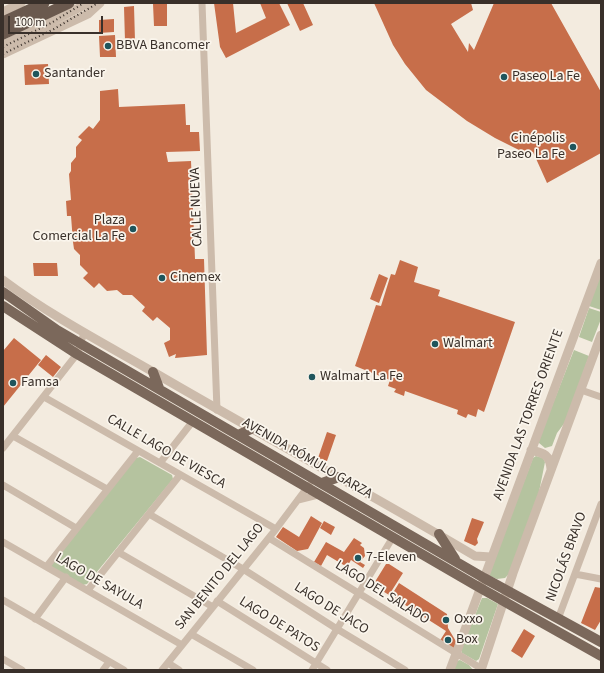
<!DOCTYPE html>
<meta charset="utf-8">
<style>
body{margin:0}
#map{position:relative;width:604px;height:673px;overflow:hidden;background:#f3ebdf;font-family:"Source Sans 3",sans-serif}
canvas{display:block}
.frame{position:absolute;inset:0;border:4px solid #39302a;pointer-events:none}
.scale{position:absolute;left:8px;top:16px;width:95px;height:18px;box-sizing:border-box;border:2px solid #39302a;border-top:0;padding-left:5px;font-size:12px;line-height:14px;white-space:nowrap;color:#39302a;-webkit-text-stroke:3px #faf5ec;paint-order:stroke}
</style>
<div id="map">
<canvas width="604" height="673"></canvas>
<div class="frame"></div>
<div class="scale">100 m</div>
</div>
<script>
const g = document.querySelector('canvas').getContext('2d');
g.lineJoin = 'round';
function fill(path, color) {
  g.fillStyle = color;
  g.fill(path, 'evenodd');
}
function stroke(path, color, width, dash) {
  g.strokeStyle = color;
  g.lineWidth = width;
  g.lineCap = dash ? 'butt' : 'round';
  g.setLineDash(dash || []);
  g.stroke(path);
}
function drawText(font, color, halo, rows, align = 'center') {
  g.font = font + ' "Source Sans 3",sans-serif';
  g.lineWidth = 3.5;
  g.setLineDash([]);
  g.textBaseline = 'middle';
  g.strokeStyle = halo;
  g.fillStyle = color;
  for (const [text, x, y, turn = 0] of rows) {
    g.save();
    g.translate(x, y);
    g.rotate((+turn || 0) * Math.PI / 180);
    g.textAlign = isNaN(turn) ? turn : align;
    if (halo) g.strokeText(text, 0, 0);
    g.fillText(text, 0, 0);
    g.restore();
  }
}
fill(new Path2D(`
 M601,273v37l-12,-4z
 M589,308l12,4v7l-9,23 -13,-5z
 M574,350l15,6 -23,65 -9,12 -5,13 -7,2 -6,-5v-4z
 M536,456l7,2 2,4 -6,30 -30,82 -4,4 -8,1 -7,-3 -1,-3 44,-115z
 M140,457l32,18 1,4 -86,105 -4,1 -32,-18v-4l85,-105z
 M482,598h5l11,6 -19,55 -3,2 -14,-8 -1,-3z
 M460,660l9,5 4,5h-19l3,-9z`), '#b5c39f');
fill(new Path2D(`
 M214,3h19l3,30 30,-15 -6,-15h19l11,22 -64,33 -6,-11z
 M287,3h16l10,22 -13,6z
 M374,3h97l2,7 -22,14 17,28 1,-9 5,7 20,-47h57l50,89v61l-54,30 -14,-31 -14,-2 -24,-12 -28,-17 -41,-31 -21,-26 -12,-19z
 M153,4h14v22h-13z
 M134,6l1,35h-10l-1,-34z
 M114,19v13l-15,1v-13z
 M115,35l1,22h-16l-1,-21z
 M48,64l1,20 -24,1 -1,-20z
 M118,89l1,18 66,-3 1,21h4v7h9l1,19 -34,1 2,10 23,-1 4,98h9l3,96 -32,3 1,-4 -7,3 -5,-14 6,-3v-12l-13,-11 -4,4 -11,-10 3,-4 -13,-12h-9l-6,-5 -10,1 -8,-8 -5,5 -11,-10 5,-5 -8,-8v-10l-6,-6 -1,-7 -2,-26h-4l-1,-15 5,-1 -2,-26 2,-3v-8l5,-6v-10l6,-7 -4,-3 11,-11 4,3 7,-9v-29z
 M400,260l18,7 -4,15 26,8 -2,6 77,26 -31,90 -6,-3 -2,8 -8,-3 -2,4 -9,-4 1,-4 -53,-19 -1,5 -10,-4 2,-3 -8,-3 2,-6 -35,-14 21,-61 5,1 10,-32 4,1z
 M33,263h24l1,13h-24z
 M379,274l9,4 -9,25 -9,-4z
 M14,338l27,22 -38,47v-56z
 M46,355l15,12 -8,10 -15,-12z
 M327,432l9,3 -9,26 -9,-3z
 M311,516l11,7 -14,26 -11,2 -21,-14 7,-10 16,10z
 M472,518l12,4 -7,17 1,4 -3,3 -11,-5z
 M324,521l11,6 -4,8 -11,-7z
 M354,538l8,5 -2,2 4,3 1,8 -5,6 5,3 -2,3 -12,-8 -4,7 -20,-12 -6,11 -7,-4 12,-20 18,10z
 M386,564h3l14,9 -14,22 -16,-10z
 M399,583l48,31 1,14 9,15 -3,8 -15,-9 7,-11 -55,-35z
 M595,587l6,1v32l-6,10 -14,-7z
 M524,629l11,7 -13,22 -11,-7z`), '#c76e4a');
stroke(new Path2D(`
 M202,3l15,407
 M581,390l20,7
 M44,397l232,132
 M13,436l94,53
 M3,448l74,-94 7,-21
 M160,463l33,-42
 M3,485l73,43
 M298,500l20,-5
 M149,514l94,55 94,60 68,41
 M269,538l213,131
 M3,542l179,103
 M118,552l95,55
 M47,566l91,-115
 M575,574l26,5
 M88,590l92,-115
 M3,600l121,70
 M217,601l110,69
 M35,619l31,-42
 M558,619l43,-115
 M191,634l62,36
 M3,659l19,11
 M168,663l11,7
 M103,670l6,-8
 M162,670l114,-141 33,-44
 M312,670l81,-133`), '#ccbbab', 7);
stroke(new Path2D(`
 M3,12l18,-9
 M3,45l86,-42
 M3,54l85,-40 12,-11
 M3,280c48,36 100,63 152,93 106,62 214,120 320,183l16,1
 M531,450c13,3 19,5 20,19
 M450,670l151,-407
 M481,670l32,-97 88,-238`), '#ccbbab', 9);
stroke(new Path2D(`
 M3,292l54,38 427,248 117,64
 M3,306l74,48 398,231 126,71
 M153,372l6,16
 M238,435l13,-6
 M322,483l17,-6
 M439,534l16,25`), '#7b685b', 10);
stroke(new Path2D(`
 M3,22l41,-19
 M3,34l66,-31`), '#6a594e', 11);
stroke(new Path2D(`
 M3,47l48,-24 33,-20
 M3,54l51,-25 44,-26`), '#39302a', 2, [1, 3]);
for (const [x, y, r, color] of [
 [108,46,4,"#1f555c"],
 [36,74,4,"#1f555c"],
 [504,77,4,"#1f555c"],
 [573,147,4,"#1f555c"],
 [133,229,4,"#1f555c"],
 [162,278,4,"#1f555c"],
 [435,344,4,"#1f555c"],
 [312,377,4,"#1f555c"],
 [13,383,4,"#1f555c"],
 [358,558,4,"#1f555c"],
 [446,620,4,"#1f555c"],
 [448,640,4,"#1f555c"]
]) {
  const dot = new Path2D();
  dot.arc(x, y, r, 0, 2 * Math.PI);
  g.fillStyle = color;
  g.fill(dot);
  stroke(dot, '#faf5ec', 1.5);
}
drawText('14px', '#39302a', '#faf5ec', [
 ["BBVA Bancomer",116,46],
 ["Santander",44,74],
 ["Paseo La Fe",512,77],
 ["Cinépolis",565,139,"right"],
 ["Paseo La Fe",565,155,"right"],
 ["Plaza",125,221,"right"],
 ["Comercial La Fe",125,237,"right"],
 ["Cinemex",170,278],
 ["Walmart",443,344],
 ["Walmart La Fe",320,377],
 ["Famsa",21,383],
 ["7-Eleven",366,558],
 ["Oxxo",454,620],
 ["Box",456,640]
], 'left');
drawText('14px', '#39302a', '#faf5ec', [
 ["CALLE NUEVA",197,207,-92],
 ["AVENIDA LAS TORRES ORIENTE",529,415,-70],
 ["CALLE LAGO DE VIESCA",166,452,30],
 ["AVENIDA RÓMULO GARZA",307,459,30],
 ["NICOLÁS BRAVO",567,557,-70],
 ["SAN BENITO DEL LAGO",220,577,-51],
 ["LAGO DE SAYULA",99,582,30],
 ["LAGO DEL SALADO",382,593,32],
 ["LAGO DE JACO",331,609,32],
 ["LAGO DE PATOS",279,625,32]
]);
</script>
